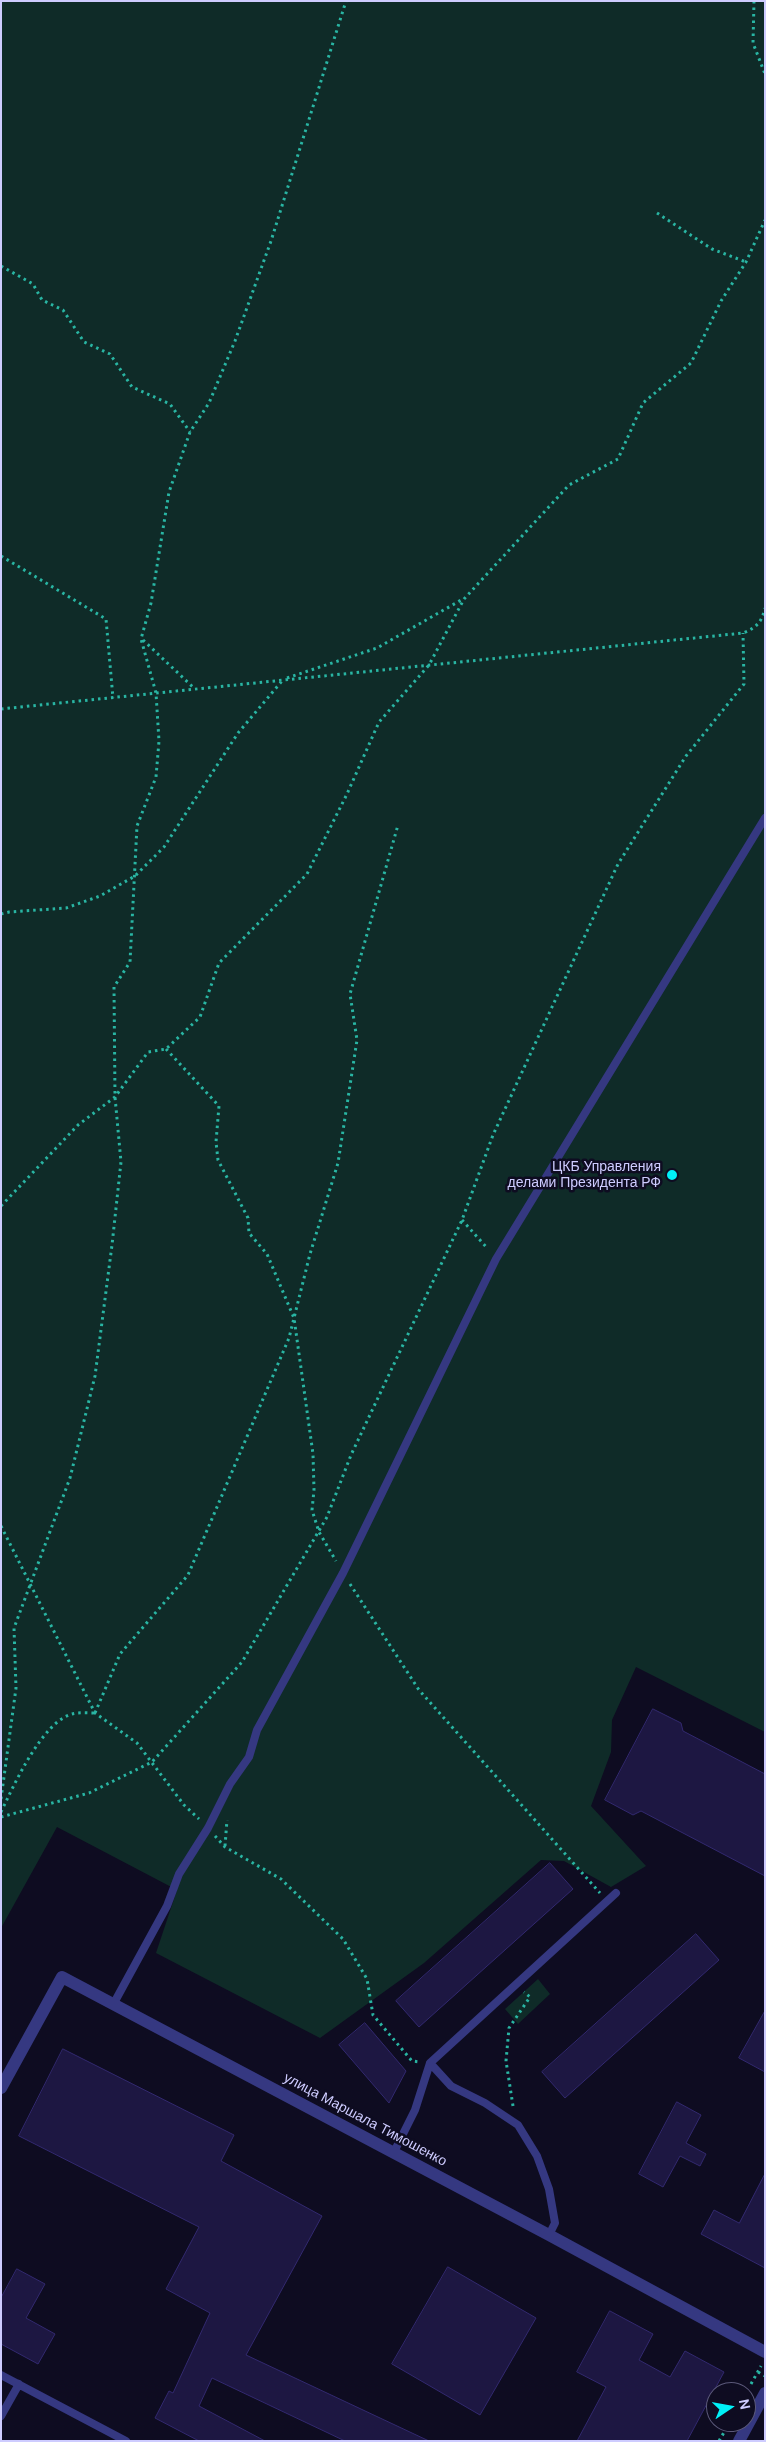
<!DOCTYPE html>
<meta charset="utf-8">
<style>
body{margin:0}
#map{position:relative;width:766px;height:2442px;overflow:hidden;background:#0e0c21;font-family:"DM Sans",sans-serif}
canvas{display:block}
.frame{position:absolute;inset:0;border:2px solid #ceccff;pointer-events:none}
.north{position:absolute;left:706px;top:2382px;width:50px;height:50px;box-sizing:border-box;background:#0e0c21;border:1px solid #5b597a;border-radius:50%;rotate:78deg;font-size:14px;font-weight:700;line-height:20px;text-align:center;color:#ceccff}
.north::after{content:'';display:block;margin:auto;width:18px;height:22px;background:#00f0f7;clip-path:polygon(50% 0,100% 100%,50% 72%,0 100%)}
</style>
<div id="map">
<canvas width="766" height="2442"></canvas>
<div class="frame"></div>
<div class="north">N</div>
</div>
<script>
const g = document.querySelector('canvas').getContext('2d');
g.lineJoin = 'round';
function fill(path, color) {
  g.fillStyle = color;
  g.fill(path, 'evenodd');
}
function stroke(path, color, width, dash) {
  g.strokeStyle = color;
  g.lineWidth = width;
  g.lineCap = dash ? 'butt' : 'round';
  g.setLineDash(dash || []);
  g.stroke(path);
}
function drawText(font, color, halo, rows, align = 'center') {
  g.font = font + ' "DM Sans",sans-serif';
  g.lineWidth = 5;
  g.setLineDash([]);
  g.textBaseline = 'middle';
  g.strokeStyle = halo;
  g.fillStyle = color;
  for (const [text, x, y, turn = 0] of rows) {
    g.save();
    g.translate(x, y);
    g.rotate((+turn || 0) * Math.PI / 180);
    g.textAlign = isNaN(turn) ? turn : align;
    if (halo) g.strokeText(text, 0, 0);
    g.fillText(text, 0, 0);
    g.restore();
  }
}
fill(new Path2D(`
 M1,1h764v1731l-129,-65 -24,53 -1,32 -20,54 55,60 -35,21 -47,-26 -23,-1 -117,103 -104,75 -164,-85 21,-63 -120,-63 -56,101z
 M538,1979l12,15 -32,30 -13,-15z`), '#0f2b28');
const building = new Path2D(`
 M653,1709l28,14 2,8 82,43v102l-124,-65 -8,4 -28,-15z
 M550,1863l23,26 -154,138 -23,-26z
 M696,1934l23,26 -154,138 -23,-26z
 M765,2011v61l-26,-14z
 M365,2023l41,48 -17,32 -50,-58z
 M63,2049l171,86 -13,26 101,55 -76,139 183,86h-84l-133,-63 -13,28 66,35h-66l-44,-23 14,-27 4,2 37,-80 -44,-24 33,-62 -180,-91z
 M677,2102l24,13 -15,28 20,11 -6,12 -20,-10 -17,31 -24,-13z
 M765,2174v94l-64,-34 13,-24 25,13z
 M448,2267l88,51 -56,97 -88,-51z
 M17,2269l28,15 -19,34 29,16 -17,30 -37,-20v-46z
 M610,2311l43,23 -14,26 31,17 15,-26 39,21 -37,69h-110l29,-54 -29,-15z`);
fill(building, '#1d1742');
stroke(building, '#32296f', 1);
stroke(new Path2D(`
 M754,1l-1,42 12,31
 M657,213l55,36 34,13
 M1,266l32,18 9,16 21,10 21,32 26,12 22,33 38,17 20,28
 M1,556l105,63 7,79
 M143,640l52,49
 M287,678l90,-30 86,-49
 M1,709l742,-76c13,-5 19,-11 22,-25
 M1,914l8,-2 57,-4 34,-12 35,-20 29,-29 74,-114 44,-52
 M166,1049l53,57 -3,36 2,18 30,58 1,15 18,21 27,64 19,136 1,36 -2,20 7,22 17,29
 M1,1206l77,-81 37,-28 33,-45 18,-3 34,-32 19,-54 88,-89 40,-80 32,-72 50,-57 35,-66 105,-114 49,-26 25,-56 48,-40 30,-62 25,-39 19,-42
 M462,1220l26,29
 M1,1526l94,187 42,30 47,62 15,14
 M350,1584l69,106 181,203
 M95,1713l25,-59 68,-79 101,-237 21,-84 28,-91 19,-123 -7,-46 48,-169
 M1,1799l15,-111 -2,-60 56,-150 25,-102 17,-131 9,-83 -6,-65 -1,-110 16,-25 7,-136 19,-49 3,-36 -3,-48 -15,-54 10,-36 18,-111 21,-60 19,-29 26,-62 36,-100 75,-240
 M1,1812c13,-27 41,-90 71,-98 7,-2 16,-1 23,-1
 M1,1817l88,-24 63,-31 90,-100 85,-145 24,-62 111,-235 31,-85 125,-271 68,-108 58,-72 -1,-51
 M215,1836l10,11 56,32 62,60 24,40 6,36 39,46 8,1
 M225,1846l2,-26
 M513,2106l-7,-45 3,-33 21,-31 -6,-5
 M758,2372l7,4
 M751,2384l10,-18
 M719,2441l11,-19`), '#29b5a3', 3, [2.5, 4]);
stroke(new Path2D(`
 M114,2003l53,-97 12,-32 29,-46 22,-44 19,-27 8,-27 86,-157 153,-314 269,-441
 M394,2152l21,-42 15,-47
 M549,2235l6,-12 -6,-34 -12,-33 -19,-31 -33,-22 -34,-17 -21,-23 186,-170
 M1,2375l125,66
 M1,2416l18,-32`), '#353881', 8);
stroke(new Path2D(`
 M1,2088l61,-111 487,258 216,117
 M739,2441l26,-48`), '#353881', 12);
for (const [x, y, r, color] of [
 [672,1175,6,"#00f0f7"]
]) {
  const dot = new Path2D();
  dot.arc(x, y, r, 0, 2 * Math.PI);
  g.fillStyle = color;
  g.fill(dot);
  stroke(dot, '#0e0c21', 2);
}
drawText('14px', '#ceccff', '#0e0c21', [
 ["ЦКБ Управления",661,1167],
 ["делами Президента РФ",661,1183]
], 'right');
drawText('14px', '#ceccff', '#0e0c21', [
 ["улица Маршала Тимошенко",365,2120,28]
]);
</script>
